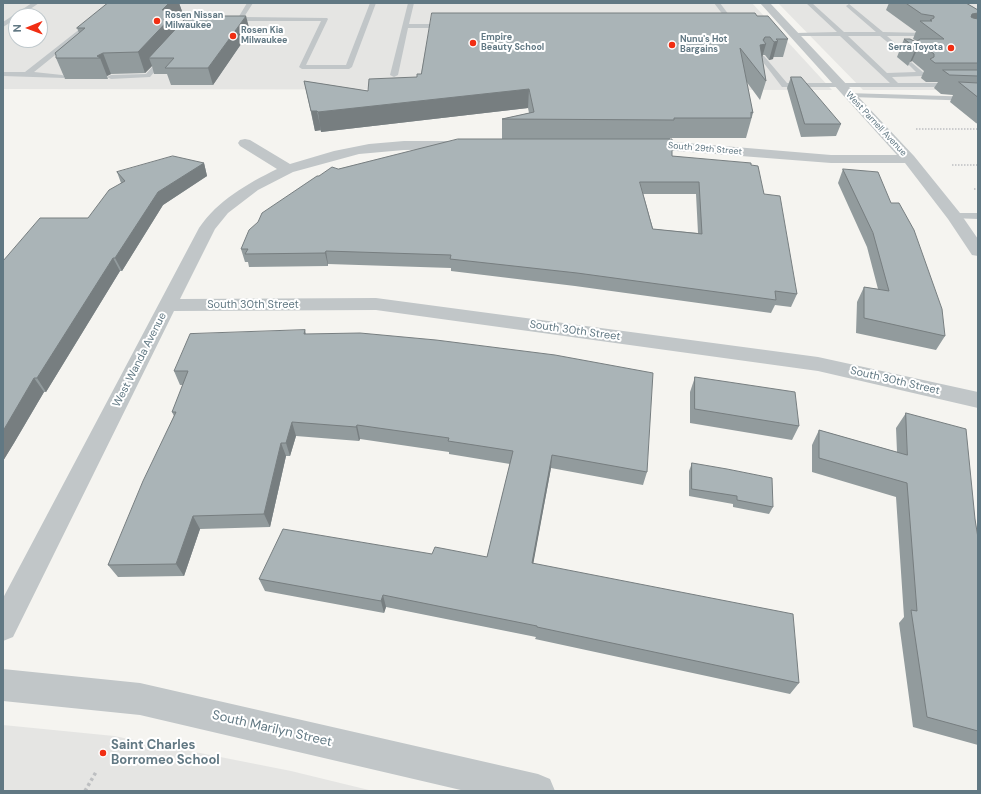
<!DOCTYPE html>
<style>
body{margin:0}
#map{position:relative;width:981px;height:794px;overflow:hidden;background:#f5f4f0;font-family:"DM Sans",sans-serif}
canvas{display:block}
.frame{position:absolute;inset:0;border:4px solid #617883;pointer-events:none}
.north{position:absolute;left:8px;top:8px;width:40px;height:40px;box-sizing:border-box;background:#fff;border:1px solid #c0c9cd;border-radius:50%;rotate:269deg;font-size:11px;font-weight:700;line-height:16px;text-align:center;color:#617883}
.north::after{content:'';display:block;margin:auto;width:14px;height:18px;background:#f12e13;clip-path:polygon(50% 0,100% 100%,50% 72%,0 100%)}
</style>
<div id="map">
<canvas width="981" height="794"></canvas>
<div class="frame"></div>
<div class="north">N</div>
</div>
<script>
const g = document.querySelector('canvas').getContext('2d');
g.lineJoin = 'round';
function fill(path, color) {
  g.fillStyle = color;
  g.fill(path, 'evenodd');
}
function stroke(path, color, width, dash) {
  g.strokeStyle = color;
  g.lineWidth = width;
  g.lineCap = dash ? 'butt' : 'round';
  g.setLineDash(dash || []);
  g.stroke(path);
}
function drawText(font, color, halo, rows, align = 'center') {
  g.font = font + ' "DM Sans",sans-serif';
  g.lineWidth = 4;
  g.setLineDash([]);
  g.textBaseline = 'middle';
  g.strokeStyle = halo;
  g.fillStyle = color;
  for (const [text, x, y, turn = 0] of rows) {
    g.save();
    g.translate(x, y);
    g.rotate((+turn || 0) * Math.PI / 180);
    g.textAlign = isNaN(turn) ? turn : align;
    if (halo) g.strokeText(text, 0, 0);
    g.fillText(text, 0, 0);
    g.restore();
  }
}
fill(new Path2D(`
 M3,3h749l80,87 -829,-1zM16,16h24v24h-24z
 M778,3h200v87h-115z
 M3,725l111,11 177,35 82,20h-370z`), '#e5e5e3');
stroke(new Path2D(`
 M916,129h62
 M952,165h26
 M974,189h4`), '#bdbfc1', 1.5, [1.5, 1.5]);
stroke(new Path2D(`
 M85,791l11,-19`), '#bdbfc1', 3.5, [3, 3]);
fill(new Path2D(`
 M32,3h7l-19,13h-4v3l-13,8v-5z
 M113,3h7l-86,69 28,3 2,1v2l-61,-2v-4h22z
 M247,3h6l-9,14 83,1 1,1 -22,46h40l24,-62h6l-24,64 -3,2h-47l-3,-2 22,-46h-81l-11,1v-2l9,-2z
 M408,3h6l-5,21h39l3,2 -3,2h-40l-10,47 -4,2 -4,-2z
 M714,3h6l18,24 -1,1h-4z
 M806,3h6l32,29h32l-29,-25 -1,-1 3,-2 34,28 42,1 1,1 -3,2h-36l23,20 1,1 -3,2 -28,-23h-32l39,37 29,-1 -8,-8 3,-2 14,12 -3,2 -30,1 6,6h80v4h-196l-22,-29v-2h4l23,27h103l-50,-47h-47v-2l2,-1 42,-1z
 M164,55l3,2 -17,20 -39,2 -4,-2 4,-2 35,-1 16,-18z
 M847,93l131,4v4l-128,-4 -4,-2z
 M954,213h24v6l-27,-1 -2,-2z`), '#c1c6c8');
fill(new Path2D(`
 M760,3h10l144,153 46,57 18,26v17l-6,-1 -24,-36 -43,-56h-74l-193,-15 -2,-3 2,-3 25,-1 168,14h66z
 M245,139l5,1 40,24 44,-13 35,-7 35,-3h58l5,1 2,3 -2,3 -5,1 -58,1 -45,4 -66,18 -35,18 -30,23 -13,16 -35,70 196,-1 442,59 160,35v16l-160,-37 -442,-61 -202,1 -161,326 -10,4v-43l196,-370c19,-28 48,-44 78,-59l-37,-23 -2,-3 2,-3z
 M3,669l137,14 398,91 12,5 5,12h-90l-325,-76 -137,-14z`), '#c1c6c8');
fill(new Path2D(`
 M108,3h71l4,11 -5,5 2,6 70,6 -37,54h-42l-4,-11h-13l-2,-8 -7,7 -34,1 -4,2 1,3h-43l-9,-21v-2l-1,-3 24,-20 -2,-5z
 M889,3h77l12,7v114l-2,-1 -26,-21 3,-7 -12,-1 -7,-6 4,-6h-12l-5,-4 3,-7 -12,-10 -2,1 -2,4 -11,-9 7,-18 12,3 1,-1 -4,-2 3,-8h-1l-29,-21z
 M757,16l31,23 -5,18h-10v2l-4,1 -4,-5h-2l-1,2 4,24 -6,19 -14,-19 7,32 -7,25h-76l2,18 79,9 13,29 33,100 -6,13 -16,-2 -4,8 -196,-27 -124,-15v-3l-123,-4v2l-79,1 -1,-5h-3l-4,-13 78,-73 19,-7 164,-30v-20l27,-6 -1,-5 -207,24v-2l-6,1 -11,-50 64,10 49,-14 4,-3zM643,194h53l2,39 -45,-4z
 M791,77l50,47 -5,12 -35,1 -14,-49z
 M204,163l3,13 -44,29 -41,66h-2l-74,121h-2l-30,51 -11,18v-200l85,-43 33,-35 -4,-11z
 M843,169l102,167 -9,14 -80,-17 1,-31 7,-15 14,2 -11,-42 -29,-64z
 M305,330l1,4 341,138 -4,13 -92,-17 -18,95 266,120 -9,11 -255,-55 1,-2 -150,-30 -2,6 -119,-22 -6,-12 173,-25 55,3 23,-93 -61,-10v-2l-89,-13 -1,2 -63,-5 -6,20h-4l-16,71 -70,2 -16,47 -66,1 -10,-12 66,-149 -2,-4 11,-27h-3l-6,-14z
 M695,377l104,49 -7,14 -102,-17v-31z
 M906,413l69,106 3,19v207l-65,-18 -14,-104 5,-6 -8,-120 -84,-25v-27l7,-15 78,22 -1,-24z
 M692,463l81,44 -4,7 -36,-7v-3l-44,-8v-25z`), '#929b9d');
fill(new Path2D(`
 M169,3h10l4,11 -5,5 4,12 -33,27 3,8 -7,7 -7,-21 24,-42z
 M978,13v7l-14,11 8,-17z
 M246,16l4,15 -37,54 -5,-17z
 M765,37l-2,7h3l-5,17 -1,-16z
 M778,41l-5,18 -4,1 5,-18z
 M920,43l-8,18 -2,1 6,-14 -1,-3z
 M103,53l8,21 -4,2 -7,-18 -3,-2z
 M529,89l-1,19 -207,24 -3,-20z
 M311,111h6l4,19 -6,1z
 M204,163l3,13 -44,29 -41,66 -7,-13 43,-66z
 M326,251l2,13v2l-3,-13z
 M113,258l7,13 -74,121 -9,-14z
 M34,378l10,14 -30,51 -11,18v-30z
 M292,422l4,14 -6,20 -4,-13z
 M357,425l3,14 -1,2 -3,-14z
 M281,443l5,13 -16,71 -6,-13z
 M552,455l-1,13 -20,108 1,-13z
 M193,516l7,13 -16,47 -8,-12z
 M383,595l3,12 -2,6 -3,-12z`), '#777e80');
const building = new Path2D(`
 M108,3h61l-7,7h5l-2,2h11l-38,40 -35,1 -6,3 3,2h-44v-3l-1,-2 30,-25h-8z
 M906,3h60l12,7v3l-6,1 -1,3 2,1 5,1v44h-43l-5,-4 4,-2v-3l-14,-11 -5,2 1,3 -12,-9h6l6,3 4,-3h24l-24,-18h12l-2,-1 4,-2v-2l-12,-2z
 M432,13h323l2,3h11l20,23h-12l2,2 -4,1 -4,-5h-5l-2,3 3,4 -6,1 6,36 -26,-33 13,65 -2,-1v6h-77v2l-172,-1 32,-7 -5,-23 -211,23 -1,-1h-6l-7,-30 64,10 1,-12 48,-2v-3h4z
 M188,16h58l-38,52h-43l9,-10h-25z
 M943,70h35v6l-28,-1z
 M791,77h10l40,47h-36z
 M959,82l19,1v14z
 M458,139h214v17l79,7v2l7,1 6,28 16,2 17,98 -22,-3 1,9 -199,-27 -127,-14 1,-4 -125,-4 -1,2 -80,1 3,-5h-7l8,-19 9,-8 4,-9 55,-37h2l13,-9 6,2zM640,182h59l3,52 -49,-5z
 M173,156l31,7 -46,29 -43,66h-2l-76,120h-3l-31,53v-170l37,-43h48l21,-28 16,-9 -8,-9z
 M843,169l35,3 13,31h8l15,27 28,79 3,27 -81,-18v-31l25,4 -16,-58z
 M305,330l-1,4 56,-1 76,7 119,15 98,18 -6,99 -95,-17 -20,108 261,51 6,69 -262,-56v-1l-154,-31 -2,6 -122,-22 24,-50 149,25 3,-7 52,10 26,-106 -65,-10 1,-3 -92,-13 -1,2 -64,-5 -6,21h-5l-17,71 -71,2 -17,48 -68,1 35,-84 33,-69h-4l16,-41h-14l16,-37z
 M695,377l100,15 4,34 -104,-17z
 M906,413l60,16 9,90 3,19v193l-51,-14 -16,-107 6,1 -10,-128 -88,-25v-28l88,25z
 M692,463l35,6 45,9 1,29 -36,-7v-4l-45,-7z`);
fill(building, '#aab4b7');
stroke(building, '#777e80', 1);
for (const [x, y, r, color] of [
 [157,21,4,"#f12e13"],
 [233,36,4,"#f12e13"],
 [473,43,4,"#f12e13"],
 [672,45,4,"#f12e13"],
 [951,48,4,"#f12e13"],
 [103,753,4,"#f12e13"]
]) {
  const dot = new Path2D();
  dot.arc(x, y, r, 0, 2 * Math.PI);
  g.fillStyle = color;
  g.fill(dot);
  stroke(dot, '#fff', 1.5);
}
drawText('bold 9px', '#617883', '#fff', [
 ["Rosen Nissan",165,16],
 ["Milwaukee",165,26],
 ["Rosen Kia",241,31],
 ["Milwaukee",241,41],
 ["Empire",481,38],
 ["Beauty School",481,48],
 ["Nunu's Hot",680,40],
 ["Bargains",680,50],
 ["Serra Toyota",943,48,"right"]
], 'left');
drawText('9px', '#617883', '#fff', [
 ["West Parnell Avenue",876,124,47],
 ["South 29th Street",705,149,5]
]);
drawText('11px', '#617883', '#fff', [
 ["South 30th Street",253,305],
 ["South 30th Street",575,331,8],
 ["West Wanda Avenue",140,360,-63],
 ["South 30th Street",895,381,13]
]);
drawText('13px', '#617883', '#fff', [
 ["South Marilyn Street",272,729,13]
]);
drawText('bold 13px', '#617883', '#fff', [
 ["Saint Charles",111,746],
 ["Borromeo School",111,761]
], 'left');
</script>
